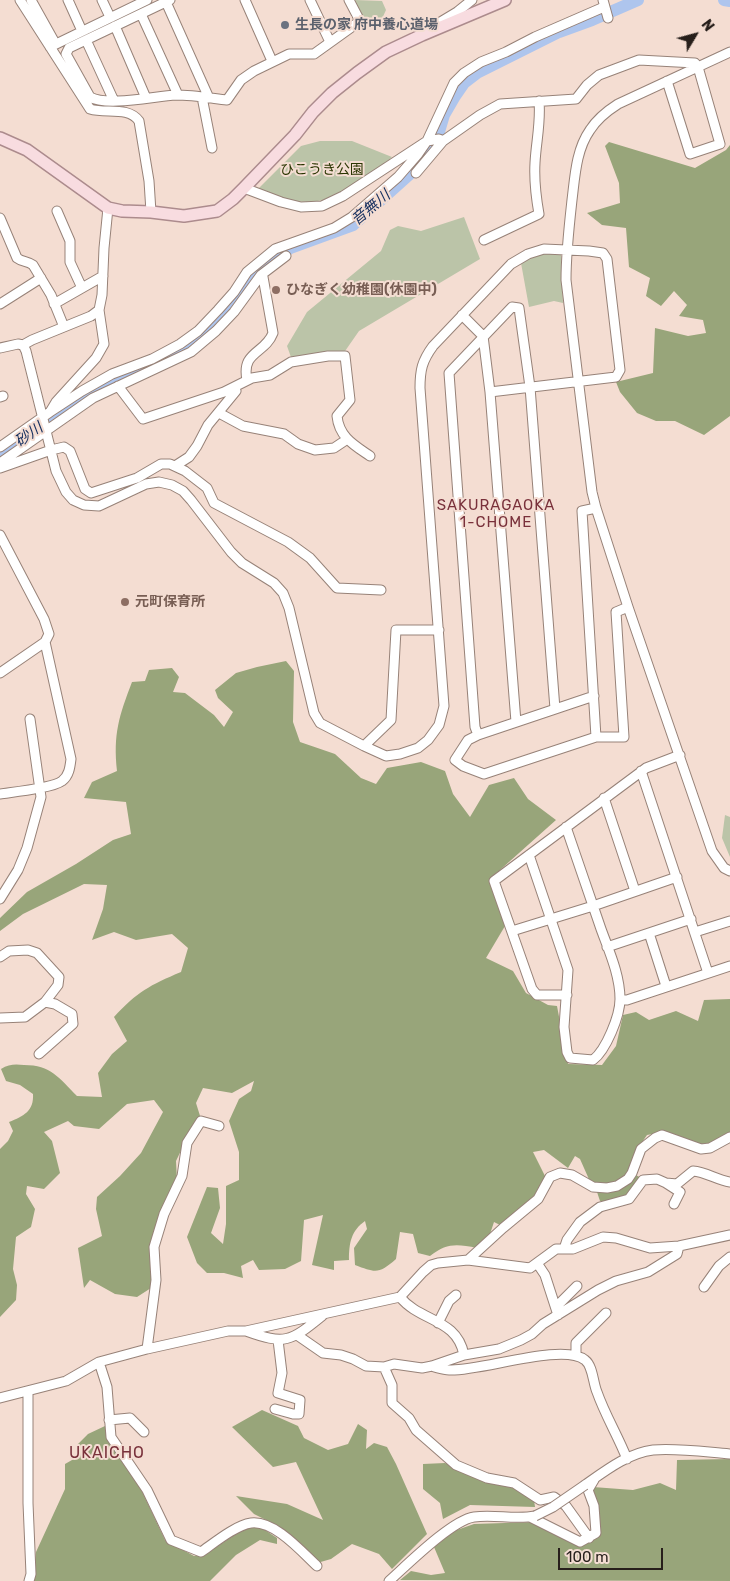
<!DOCTYPE html>
<meta charset="utf-8">
<style>
body{margin:0}
#map{position:relative;width:730px;height:1581px;overflow:hidden;background:#f4ddd2;font-family:Rubik,sans-serif}
canvas{display:block}
.north{position:absolute;left:670px;top:10px;width:50px;height:50px;-webkit-text-stroke:4px #f4ddd2;paint-order:stroke;rotate:53deg;font-size:14px;font-weight:700;line-height:20px;text-align:center;color:#271f1b}
.north::after{content:'';display:block;margin:auto;width:18px;height:22px;background:#271f1b;clip-path:polygon(50% 0,100% 100%,50% 72%,0 100%)}
.scale{position:absolute;left:558px;top:1548px;width:105px;height:22px;box-sizing:border-box;border:2px solid #271f1b;border-top:0;padding-left:6px;font-size:15px;line-height:18px;white-space:nowrap;color:#271f1b;-webkit-text-stroke:4px #f4ddd2;paint-order:stroke}
</style>
<div id="map">
<canvas width="730" height="1581"></canvas>
<div class="north">N</div>
<div class="scale">100 m</div>
</div>
<script>
const g = document.querySelector('canvas').getContext('2d');
g.lineJoin = 'round';
function fill(path, color) {
  g.fillStyle = color;
  g.fill(path, 'evenodd');
}
function stroke(path, color, width, dash) {
  g.strokeStyle = color;
  g.lineWidth = width;
  g.lineCap = dash ? 'butt' : 'round';
  g.setLineDash(dash || []);
  g.stroke(path);
}
function drawText(font, color, halo, rows, align = 'center') {
  g.font = font + ' Rubik,"Noto Sans JP",sans-serif';
  g.lineWidth = 4;
  g.setLineDash([]);
  g.textBaseline = 'middle';
  g.strokeStyle = halo;
  g.fillStyle = color;
  for (const [text, x, y, turn = 0] of rows) {
    g.save();
    g.translate(x, y);
    g.rotate((+turn || 0) * Math.PI / 180);
    g.textAlign = isNaN(turn) ? turn : align;
    if (halo) g.strokeText(text, 0, 0);
    g.fillText(text, 0, 0);
    g.restore();
  }
}
fill(new Path2D(`
 M355,0l27,1 4,9 -6,13 -14,2z
 M320,141h32l40,16c-22,20 -50,42 -81,45 -18,1 -36,-7 -53,-13l43,-43z
 M464,217l16,42 -121,72 -16,23 -51,6 -5,-14 20,-34 74,-61 9,-21 8,-4 23,5z
 M540,253h21l2,50 -9,-2 -25,6 -8,-44z
 M725,815l5,2v40l-8,-19z`), '#bbc4a8');
fill(new Path2D(`
 M609,142l86,26 31,-18 4,-5v271l-26,19 -29,-14h-19l-19,-8 -17,-21 -4,-10 37,-9 2,-45 33,8 18,-3 -3,-13 -24,-4 8,-11 -13,-14 -13,15 -15,-10 4,-18 -21,-11 -3,-39 -24,-3 -15,-12 33,-10 -1,-20 -14,-37z
 M286,661l8,10 -1,51 7,20 35,12 26,24 15,6 11,-16 34,-6 24,9 8,23 17,23 19,-32 25,-7 14,21 28,21 -65,58 14,48 -19,32 27,13 13,22 22,12 9,1 11,58 34,1 14,-19 7,-31 13,-3 13,8 27,-9 22,10 6,-21 26,-1v135l-24,13 -43,-15 -16,3 -9,13 -14,33 -15,5h-17l-12,-27 -5,-3 -7,12 -24,-18 -11,2 12,24 -9,19 -10,10 -26,20 -6,-3 -4,12 -13,14c-21,-4 -30,-5 -47,8l-12,-3 -5,-19 -13,-2 -4,27c-17,15 -20,14 -41,6l-1,-17 13,-19 -2,-8c-14,10 -16,22 -16,39l-15,1v9l-22,-5 11,-50 -19,5 -3,41 -16,8 -26,1 -6,-10 -12,6 2,12 -19,-5h-17l-10,-10 -10,-26 20,-50 11,1 2,20 -9,25 12,11 3,-20v-38l13,-6v-28l-10,-31 10,-22 12,-8 3,-10 -22,12 -29,-5 -7,15 5,16 -15,21 -10,21 1,20 -15,31 -11,76 -14,9 -22,-3 -25,-14 -6,8 -6,-40 24,-12 -6,-27 1,-12 23,-21 21,-23 22,-41 -9,-12 -27,4 -28,25 -25,-3 -6,-5 -24,11 8,9 8,32 -16,16 -17,-3 -1,8 9,15 -4,18 -15,10 -3,32 4,16 -1,15 -16,17v-168l8,-8 5,-10 -4,-9c15,-6 25,-11 24,-28l-13,-9 -14,-4 -5,-12c8,-5 14,-5 23,-4 27,0 35,13 53,31l25,1 -4,-24 14,-19 15,-13 -13,-24c23,-25 36,-32 67,-45l7,-24 -16,-14 -36,6 -22,-8 -22,8 11,-31 4,-24 -23,-1 -61,30 -23,17v-13l27,-26 49,-28 37,-24 18,-6 -5,-32 -42,-4 8,-16 25,-11c-4,-37 2,-55 15,-89l13,-1 4,-11 23,-2 7,9 -6,15 12,1 29,22 10,12 9,-15 -15,-14 -3,-8 21,-17 21,-6z
 M636,1175l5,3c-14,18 -16,23 -41,23l-4,-12z
 M262,1410l36,16 6,12 24,12 20,-6 10,-20 9,6 -1,19 8,-6 13,4 9,17 31,70 -35,35 -13,-15 -27,-10 -21,15 -14,4 -43,-39 -20,-10 -18,-18 51,8 36,16 -27,-58 -23,5 -41,-40z
 M105,1426l8,20 26,39 26,55 29,16 13,-3 37,-24 15,-3 18,12v6l-17,-4 -24,15 -26,26h-177l3,-29 29,-63v-25l14,-8 -3,-10 12,-12z
 M730,1459v122l-330,-1 11,-9 20,4 14,-2 -11,-26 20,-16 20,-7 61,-2 47,23 16,-11 -5,-47 40,3 27,-7 16,7 1,-30z
 M445,1463l15,7 52,16 22,14 1,7 -65,-2 -27,14 -3,-16 -17,-14v-25z`), '#98a57a');
stroke(new Path2D(`
 M724,0l6,1
 M0,455l58,-41 34,-20 94,-45 23,-18 24,-24 13,-23 16,-16 28,-20 63,-23 59,-53 26,-37 6,-20 11,-19 9,-13 13,-10 82,-41 33,-12 46,-20`), '#aec5ed', 12);
const minor = new Path2D(`
 M20,0l70,109c16,5 38,-3 49,12l10,60 2,31
 M31,0l24,43
 M68,0l14,31
 M102,0l8,17
 M170,0l-101,48 -3,6 24,43c17,10 65,-1 86,-2 16,0 34,3 51,5l14,-20 13,-9 35,-17h25l46,-33 -11,-21
 M245,0l27,61
 M310,0l20,42
 M603,0l5,18
 M166,2l43,96
 M141,14l37,81
 M115,26l31,72
 M432,27l25,-15 15,-12
 M86,40l28,61
 M50,47l97,-47
 M730,52l-112,52c-11,7 -21,15 -28,26 -14,20 -15,46 -18,70 -3,27 -6,53 -6,80l26,212 4,16 32,99 84,244 12,17 6,3
 M202,97l10,51
 M416,173l27,-32 37,-26 20,-11 76,-5 11,-14 12,-10 40,-15 56,3 3,4 22,77 -30,10 -23,-73
 M244,188l37,14 20,5 21,-1 21,-10 84,-55 12,-2 4,2
 M57,211l13,30v21l12,26
 M0,218l17,40c5,4 11,3 16,7l18,30 13,32
 M484,240l55,-26c-3,-17 -5,-34 -4,-51 1,-21 6,-40 4,-62
 M0,304l41,-26
 M54,304l49,-28
 M462,315l21,21 7,56 26,330
 M23,345l3,6 30,120 10,21 7,8 11,5 15,1 47,-22 13,-2 13,3 11,6 8,9 40,52 11,11 32,20 9,10 6,15 25,105 6,10 44,23 22,10 14,-2 18,-6 10,-8 11,-15 5,-19 -24,-318c0,-18 2,-27 13,-42l78,-82 17,-10 16,-5 45,2 14,2 4,6 13,111 -4,7 -126,15
 M0,348l18,-4 5,1 9,-5 59,-24 8,-6 3,-15 2,-47 4,-40
 M247,380c-6,-29 18,-26 26,-47l-10,-56 -2,-2
 M118,386l25,33 81,-27 28,-14 18,-3 21,-13 37,-6h17l5,44 -13,16c2,21 17,29 33,40
 M0,397l3,-1
 M50,412l32,-21 30,-17 40,-15 28,-15 18,-13 20,-21 16,-18 13,-20 28,-23 59,-21 18,-11 46,-40 20,-23 9,-13 27,-58 10,-10 17,-11 25,-10 29,-15 69,-30
 M219,413l24,13 41,8 14,10 17,6 19,-2 12,-8
 M0,447l50,-35 6,-10 40,-44 8,-14 -5,-34
 M0,463l93,-65 98,-46 25,-21 18,-19 27,-37 25,-19
 M175,466l14,-9 8,-11 11,-21 28,-34 -2,-4
 M0,468l51,-18 13,-3 6,4 15,38 6,4 46,-15 24,-14h9l15,7 22,17 7,15 74,39 22,16 27,30 44,2
 M596,508l-14,3 14,226
 M0,535l44,84 5,15 -4,8 -45,31
 M594,696l-116,39 -10,5 -13,20 8,6 21,8 112,-37h28l-8,-125 12,-5
 M478,735l-3,-8 -26,-354 63,-66 7,1 11,79 25,322
 M364,746l27,-26 5,-90h43
 M641,771l67,202
 M0,794c13,-2 53,-6 62,-13 7,-5 8,-14 9,-22l-26,-117
 M604,798l31,93
 M529,855l39,115 -4,57 3,25 3,6 23,2c13,-10 27,-44 27,-61 0,-24 -11,-48 -19,-70 -12,-34 -23,-68 -35,-102
 M0,899l18,-29 9,-22 14,-51 -11,-78
 M512,931l81,-25 84,-29
 M695,932l35,-11
 M649,933l17,53
 M607,947l84,-28
 M0,957l9,-6 19,-1 9,3 22,24 -1,8 -13,17 -20,15 -25,1
 M567,995h-30l-5,-6 -38,-108 152,-113 34,-13
 M620,1000h7l103,-34
 M39,1054l34,-30 -1,-10 -17,-10 -10,-2
 M666,1183l14,9 -6,12
 M564,1249l3,-9 13,-18 20,-15 29,-8 14,-19 14,-1 9,4 11,1 16,-13c13,1 24,9 37,11
 M468,1260l35,-32 35,-29 12,-22 10,-4 12,2 21,12 14,1 10,-2 11,-7 4,-6 9,-24 14,-11 7,-3 39,14 9,-1 20,-11
 M537,1263l8,12 13,40
 M704,1287l15,-21 11,-9
 M400,1297c20,25 57,21 64,58
 M556,1307l21,-21
 M438,1323l11,-22 7,-6
 M246,1331c39,14 44,11 76,-15
 M297,1335l26,18 18,2 12,4 13,7 18,1 10,-3 28,4 10,-2 32,-11 35,-6 22,-9 11,-6 11,-10 55,-34 18,-9 32,-9 29,-18 2,-8
 M147,1349l9,-69 -2,-33 10,-33 18,-38 5,-33 14,-22 18,5
 M576,1355v-12l30,-30
 M99,1362l8,25 4,50 36,53 24,50 30,12c13,-9 35,-27 50,-29 23,-3 50,28 66,43
 M384,1367l8,18v18l17,15 7,12 40,35 31,13 27,5 26,17 14,-3 12,9 23,32
 M434,1367c4,1 10,3 15,3 30,2 114,-28 136,-10 8,6 8,23 12,32 8,23 21,44 30,67
 M28,1391v112l3,71 -2,7
 M0,1398l66,-17 33,-19 48,-13 81,-18h18l154,-34 23,-25 8,-7 7,-2 30,-3 62,8 26,-19h17l30,-12 13,1 34,10 29,-2 51,-11
 M275,1409l18,5h6l1,-14 -22,-7 4,-20 -4,-33
 M109,1420l21,-2 14,14
 M585,1485c20,-14 43,-32 68,-35 25,-2 52,2 77,4
 M530,1517l50,25 16,-9 -2,-27 -6,-16 6,-10
 M389,1581c18,-16 63,-61 85,-64 20,-3 41,3 61,-1`);
const major = new Path2D(`
 M0,138l27,12 81,58 14,3 29,1 33,4 33,-5 16,-12 11,-11 51,-53 18,-23 19,-19 25,-20 29,-21 36,-17 83,-35`);
stroke(minor, '#978278', 11);
stroke(major, '#ac8b8d', 14);
stroke(minor, '#fff', 9);
stroke(major, '#f8dce0', 11);
const minorBridge = new Path2D(`
 M535,1516l18,-9 32,-22`);
stroke(minorBridge, '#978278', 11, []);
stroke(minorBridge, '#fff', 9);
for (const [x, y, r, color] of [
 [285,25,5,"#6b7280"],
 [276,290,5,"#8d6e63"],
 [125,602,5,"#8d6e63"]
]) {
  const dot = new Path2D();
  dot.arc(x, y, r, 0, 2 * Math.PI);
  g.fillStyle = color;
  g.fill(dot);
  stroke(dot, '#f4ddd2', 2);
}
drawText('bold 14px', '#5b616d', '#f4ddd2', [
 ["生長の家 府中養心道場",295,25]
], 'left');
drawText('14px', '#2a3501', '#f4ddd2', [
 ["ひこうき公園",322,170]
]);
drawText('bold 14px', '#785e54', '#f4ddd2', [
 ["ひなぎく幼稚園(休園中)",286,290],
 ["元町保育所",135,602]
], 'left');
drawText('italic 15px', '#142e5e', '#f4ddd2', [
 ["音無川",371,208,-40],
 ["砂川",29,435,-35]
]);
g.letterSpacing = '1px';
drawText('15px', '#79313b', '#f4ddd2', [
 ["SAKURAGAOKA",496,506],
 ["1-CHOME",496,523]
]);
g.letterSpacing = '0px';
g.letterSpacing = '1px';
drawText('16px', '#79313b', '#f4ddd2', [
 ["UKAICHO",107,1453]
]);
g.letterSpacing = '0px';
</script>
